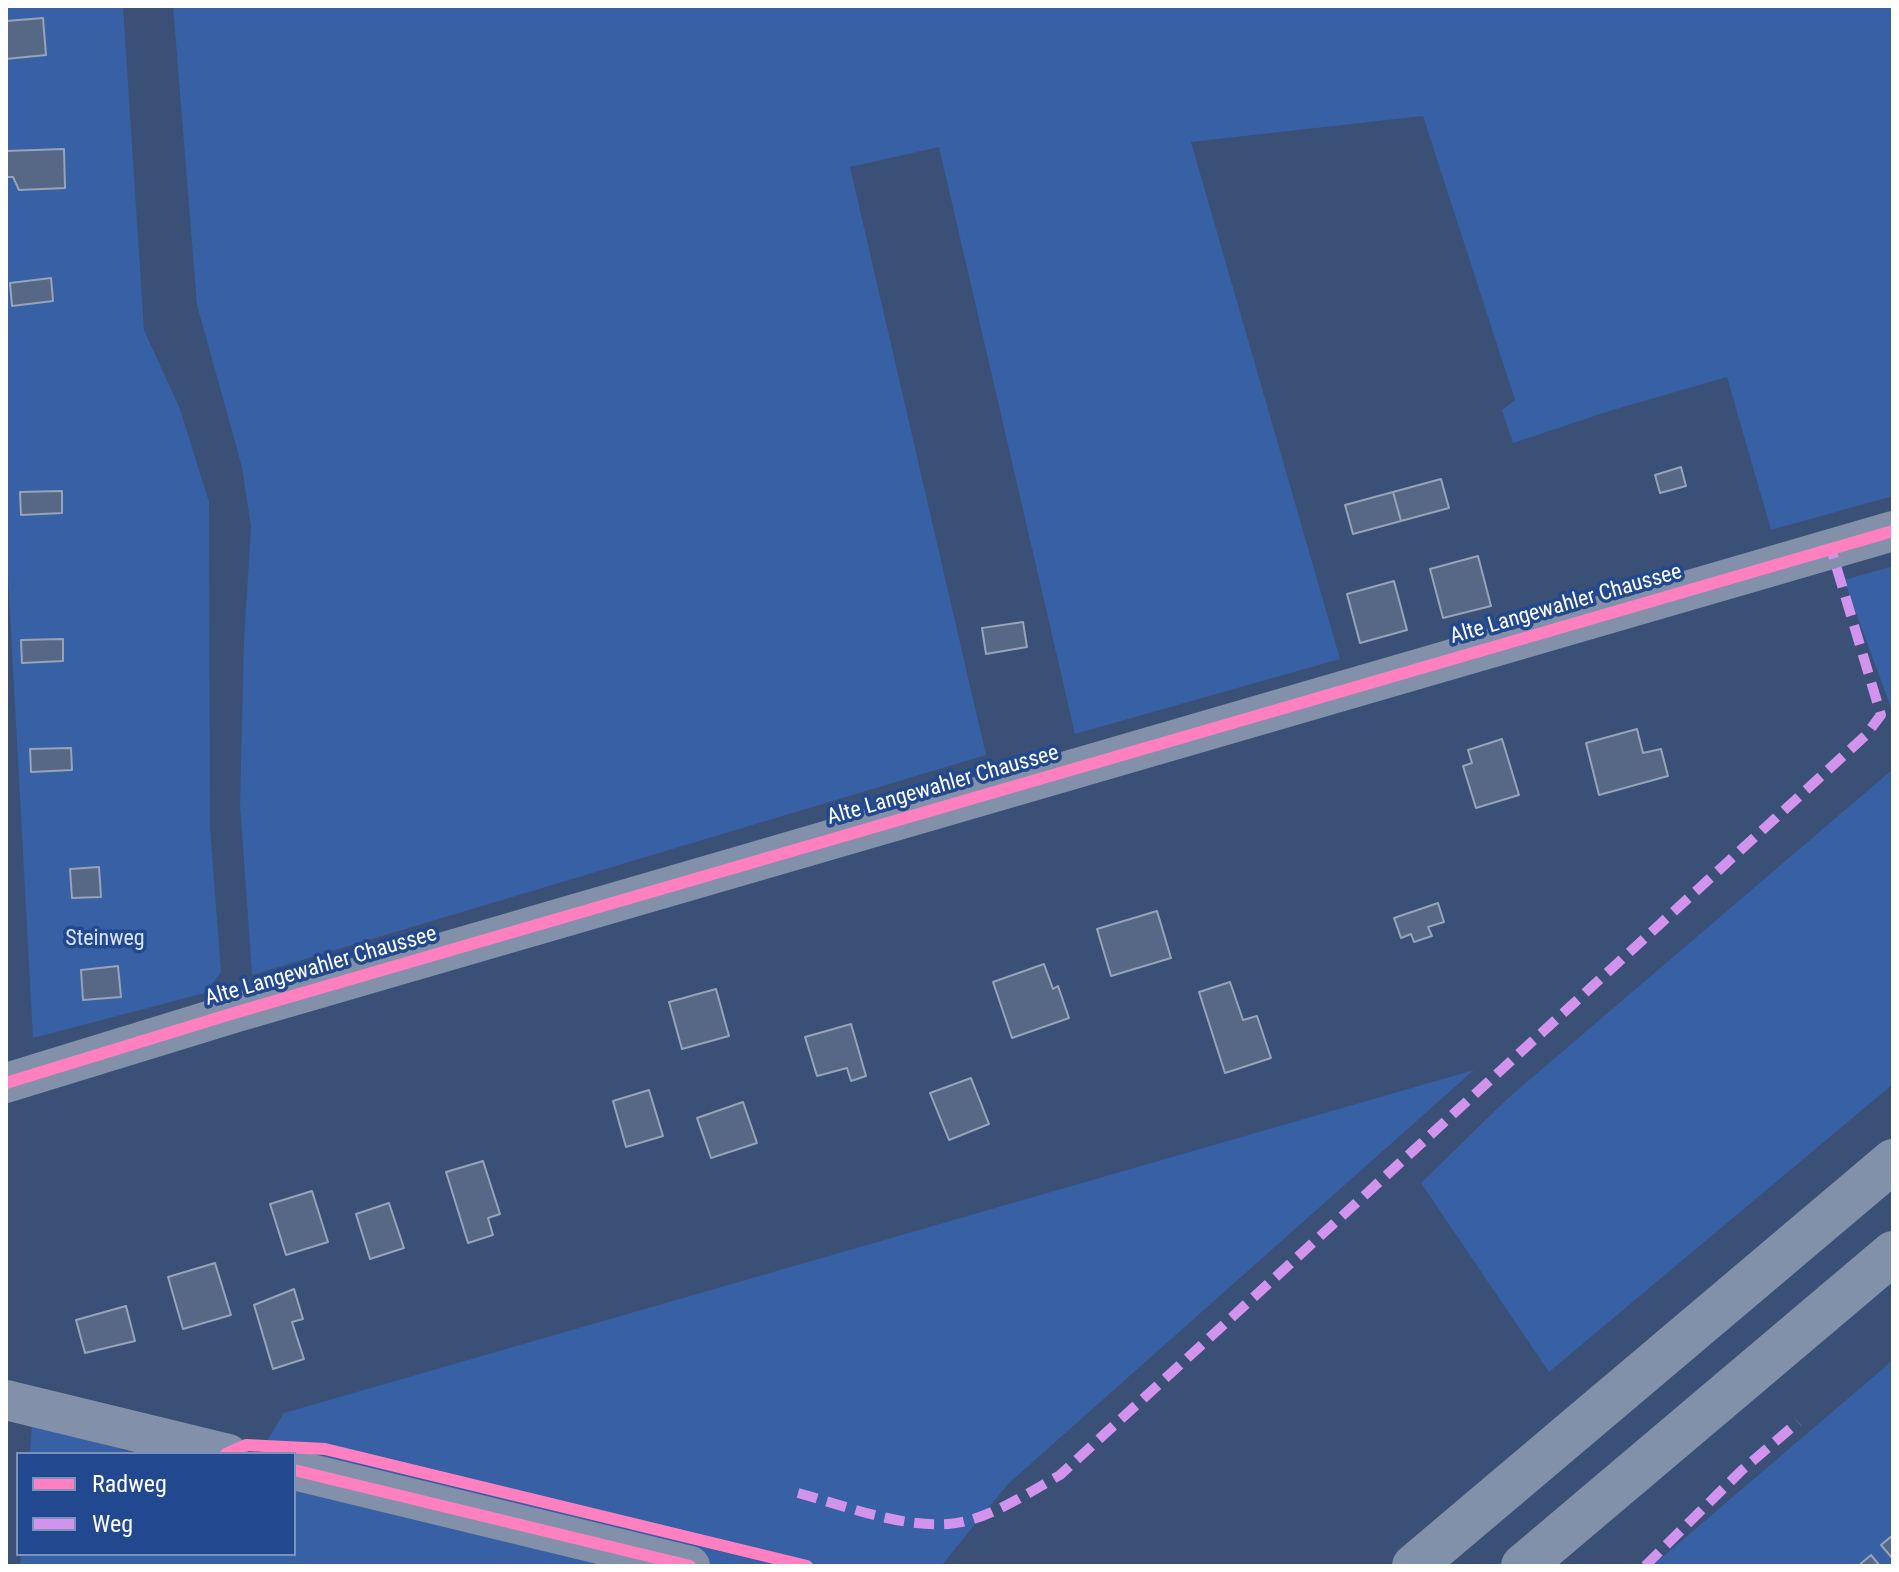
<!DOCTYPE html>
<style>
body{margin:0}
#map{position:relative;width:1899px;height:1572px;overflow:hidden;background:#3a5076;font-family:"Roboto Condensed",sans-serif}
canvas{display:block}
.frame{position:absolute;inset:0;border:8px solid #fff;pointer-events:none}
.legend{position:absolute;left:16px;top:1452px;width:280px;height:104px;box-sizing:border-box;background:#22498f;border:2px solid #7a92bc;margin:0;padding:10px 14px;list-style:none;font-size:24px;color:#fff}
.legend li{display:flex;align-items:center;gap:16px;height:40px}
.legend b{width:40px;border:2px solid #7a92bc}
</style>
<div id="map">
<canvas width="1899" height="1572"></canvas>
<div class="frame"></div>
<ul class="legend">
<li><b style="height:10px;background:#ff80c0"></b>Radweg</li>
<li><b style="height:10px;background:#d193ec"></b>Weg</li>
</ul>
</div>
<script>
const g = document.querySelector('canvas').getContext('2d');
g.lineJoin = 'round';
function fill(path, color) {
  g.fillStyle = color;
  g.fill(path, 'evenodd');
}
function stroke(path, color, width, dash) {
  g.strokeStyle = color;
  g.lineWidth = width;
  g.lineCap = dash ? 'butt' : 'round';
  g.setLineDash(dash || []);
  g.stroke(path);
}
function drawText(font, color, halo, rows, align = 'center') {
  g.font = font + ' "Roboto Condensed",sans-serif';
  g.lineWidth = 7;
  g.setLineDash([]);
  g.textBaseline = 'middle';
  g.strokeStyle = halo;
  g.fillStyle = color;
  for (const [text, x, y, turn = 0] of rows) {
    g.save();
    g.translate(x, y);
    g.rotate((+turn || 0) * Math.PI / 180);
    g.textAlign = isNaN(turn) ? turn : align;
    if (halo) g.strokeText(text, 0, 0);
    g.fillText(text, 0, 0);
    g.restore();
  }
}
fill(new Path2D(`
 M6,6h117l21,324 36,79 29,93 1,326 11,144 -16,21 -172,45 -27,-499z
 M173,6h1720v490l-122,34 -44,-153 -121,35 -93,31 -11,-33 13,-10 -92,-284 -232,26 149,517 -265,75 -136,-587 -89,20 136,588 -734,220 -12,-171 4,-163 7,-114 -9,-60 -45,-162z
 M1893,566v147l-49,-133z
 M1893,769v315l-344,288 -128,-189 86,-84z
 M1474,1070l-466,414 -67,82h-921l1,-12h273v-100h-35l25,-41z
 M1893,1360v206h-241z
 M32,1424l106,30h-108z`), '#3760a5');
const building = new Path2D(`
 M43,18l3,37 -40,4v-38z
 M64,149l1,39 -46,2 -6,-13h-7v-26z
 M51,278l2,23 -41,5 -2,-23z
 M1681,467l5,19 -26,7 -5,-18z
 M1441,479l8,29 -48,13 -8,-29z
 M62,491v22l-41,2 -1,-23z
 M1393,492l8,29 -48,13 -8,-29z
 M1478,556l13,50 -48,12 -13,-49z
 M1394,581l13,49 -47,13 -13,-49z
 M1023,622l4,25 -41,7 -4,-26z
 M63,639v22l-41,2 -1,-23z
 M1637,729l6,24 18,-4 7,27 -69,19 -13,-52z
 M1502,739l17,56 -43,13 -13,-42 9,-3 -4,-13z
 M71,748l1,22 -41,2 -1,-23z
 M99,867l2,30 -29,1 -2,-29z
 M1438,903l6,19 -16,5 4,9 -18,6 -3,-8 -10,4 -7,-20z
 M1157,911l14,47 -60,18 -14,-47z
 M1044,964l9,25 5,-3 11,32 -57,20 -19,-56z
 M118,966l3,31 -38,3 -2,-30z
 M1230,982l13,38 14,-4 14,42 -46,15 -26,-81z
 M716,989l13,47 -47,13 -13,-47z
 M851,1024l15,52 -15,5 -4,-13 -30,8 -12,-39z
 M971,1078l18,46 -40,16 -19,-47z
 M649,1090l14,46 -37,11 -13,-46z
 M743,1102l14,41 -46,15 -14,-40z
 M483,1161l17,53 -12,4 5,17 -25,8 -22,-71z
 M312,1191l16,51 -42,13 -16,-51z
 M389,1203l15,45 -34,11 -14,-45z
 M215,1263l16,52 -48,14 -15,-52z
 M294,1289l9,30 -11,3 12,37 -31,10 -19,-64z
 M126,1306l9,35 -50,12 -9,-33z
 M1893,1535v24l-12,-14z
 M1871,1555l9,11h-22z`);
fill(building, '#576886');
stroke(building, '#96a3b8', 2);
stroke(new Path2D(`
 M6,1083l228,-70 1659,-482
 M6,1400l222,54
 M294,1470l396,96`), '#8291a9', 40);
stroke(new Path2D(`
 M1414,1566l479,-405
 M1523,1566l370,-313`), '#8191a9', 44);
stroke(new Path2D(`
 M798,1493c48,13 100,34 150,31 37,-2 80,-31 112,-49l806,-740 15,-20 -50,-166
 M1645,1566l97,-96 56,-48`), '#d193ec', 10, [20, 10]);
stroke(new Path2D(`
 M6,1083l228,-70 1659,-482
 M226,1454l20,-9 79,4 482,117
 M294,1470l396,96`), '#ff80c0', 12);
drawText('22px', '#fff', '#22498f', [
 ["Alte Langewahler Chaussee",1566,605,-16],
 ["Alte Langewahler Chaussee",943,786,-16],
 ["Alte Langewahler Chaussee",321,967,-16]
]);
drawText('22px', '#d7e4f9', '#22498f', [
 ["Steinweg",105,939]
]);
</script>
